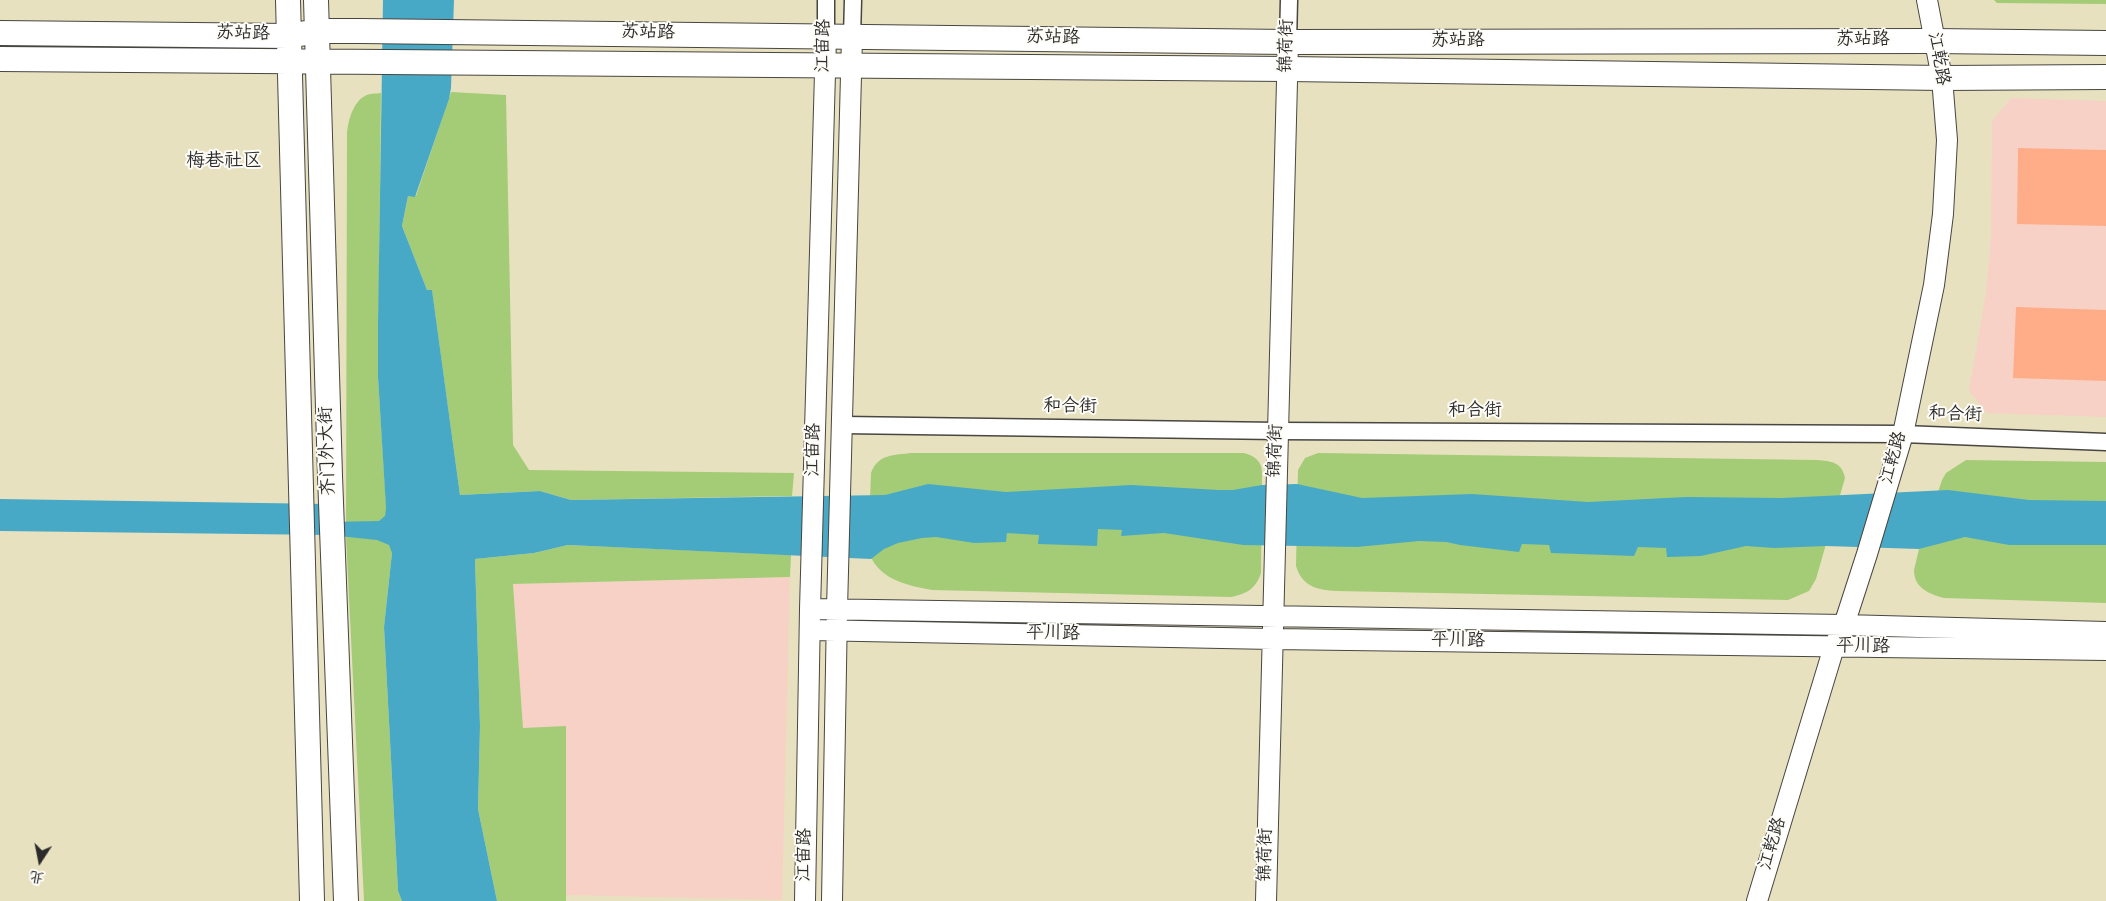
<!DOCTYPE html>
<meta charset="utf-8">
<style>
body{margin:0}
#map{position:relative;width:2106px;height:901px;overflow:hidden;background:#e8e1bf;font-family:"Indie Flower","LXGW WenKai TC",sans-serif}
canvas{display:block}
.north{position:absolute;left:15px;top:836px;width:50px;height:50px;-webkit-text-stroke:4px #fdfcf7;paint-order:stroke;rotate:191deg;font-size:14px;font-weight:700;line-height:20px;text-align:center;color:#2b2b2b}
.north::after{content:'';display:block;margin:auto;width:18px;height:22px;background:#2b2b2b;clip-path:polygon(50% 0,100% 100%,50% 72%,0 100%)}
</style>
<div id="map">
<canvas width="2106" height="901"></canvas>
<div class="north">北</div>
</div>
<script>
const g = document.querySelector('canvas').getContext('2d');
g.lineJoin = 'round';
function fill(path, color) {
  g.fillStyle = color;
  g.fill(path, 'evenodd');
}
function stroke(path, color, width, dash) {
  g.strokeStyle = color;
  g.lineWidth = width;
  g.lineCap = dash ? 'butt' : 'round';
  g.setLineDash(dash || []);
  g.stroke(path);
}
function drawText(font, color, halo, rows, align = 'center') {
  g.font = font + ' "Indie Flower","LXGW WenKai TC",sans-serif';
  g.lineWidth = 4;
  g.setLineDash([]);
  g.textBaseline = 'middle';
  g.strokeStyle = halo;
  g.fillStyle = color;
  for (const [text, x, y, turn = 0] of rows) {
    g.save();
    g.translate(x, y);
    g.rotate((+turn || 0) * Math.PI / 180);
    g.textAlign = isNaN(turn) ? turn : align;
    if (halo) g.strokeText(text, 0, 0);
    g.fillText(text, 0, 0);
    g.restore();
  }
}
fill(new Path2D(`
 M2011,98l95,3v316l-119,-4 -18,-22 17,-98 5,-52 1,-120z
 M790,577l-8,323 -216,-5v-168l-43,2 -10,-145z`), '#f7d1c6');
fill(new Path2D(`
 M1994,0h112v4l-109,-1z
 M451,92l55,3 7,350 16,25 265,3 -2,23 -221,4 -31,-9 -80,4 -28,-204 -5,-1 -25,-64 6,-30h8z
 M381,93l-3,284 8,127 6,49 -8,74 14,264 4,10h-38l-18,-364 1,-404c1,-12 6,-31 18,-37 4,-3 11,-2 16,-3z
 M912,453h332c11,3 18,8 18,20l-1,100c-5,16 -15,21 -30,24l-299,-7c-27,-5 -55,-11 -64,-40l3,-77c7,-19 23,-18 41,-20z
 M1318,453l499,7c14,1 25,2 28,18l-29,101 -7,12 -21,9 -452,-9c-19,-1 -34,-5 -40,-25l2,-96 7,-12z
 M1966,460l140,2v141l-162,-5c-15,-4 -30,-10 -30,-28l5,-21 23,-69 4,-7z
 M568,545l223,10 -1,22 -277,7 10,144 43,-2v175h-69l-19,-92 2,-83 -5,-167 59,-6z`), '#a4cc77');
fill(new Path2D(`
 M383,0h71l-3,88 -2,11 -34,98 -7,-1 -6,30 25,64h5l28,205 80,-4 31,9 314,-5 43,-11 78,8 125,-7 88,5h14l29,-5 35,-1 65,14 110,-4 116,8 98,-5 96,1 166,-8 81,10 77,1v44h-97l-44,-8 -46,12 -93,-3 -52,2 -28,-2 -45,10 -34,1 -1,-9 -28,-1 -4,9 -83,-3 -2,-8 -27,-1 -3,8 -59,-7 -14,-3 -27,-1 -62,6 -114,-2 -79,-12 -43,3 1,-6 -24,-1 -1,17 -59,-2 1,-9 -32,-2 -1,9 -32,1 -38,-6 -14,1 -24,5 -14,6 -13,10 -303,-14 -34,8 -59,6 5,167 -2,83 19,92h-95l-4,-10 -14,-264 8,-74 -3,-8 -12,-5 -48,-5 -329,-4v-32l327,5 2,18 50,-1 6,-5 1,-8 -8,-131v-52z`), '#47a9c6');
fill(new Path2D(`
 M2018,148l88,2v76l-89,-2z
 M2016,307l90,3v71l-93,-3z`), '#fead88');
const minor = new Path2D(`
 M826,37v-37
 M852,37l1,-37
 M1288,42l1,-42
 M843,425l435,6 625,3 203,8`);
const tertiary = new Path2D(`
 M810,609l1034,16 262,7
 M810,630l463,9 833,11
 M805,901l5,-292 16,-572
 M832,901l5,-292 15,-572
 M1266,901l22,-859
 M1757,901l77,-254 10,-22 23,-71 36,-120 31,-149 9,-71 4,-74 -5,-62 -15,-78`);
const secondary = new Path2D(`
 M288,0l24,901
 M316,0l14,476 16,425
 M0,33l289,3 28,-5h43l928,11 646,-1 172,2
 M0,59l1288,10 654,9 164,-1`);
stroke(minor, '#474641', 19);
stroke(tertiary, '#474641', 22);
stroke(secondary, '#474641', 26);
stroke(minor, '#fff', 16);
stroke(tertiary, '#fff', 20);
stroke(secondary, '#fff', 24);
drawText('18px', '#2b2b2b', '#fdfcf7', [
 ["苏站路",648,34,1],
 ["苏站路",243,35,1],
 ["苏站路",1053,39,1],
 ["苏站路",1863,41],
 ["苏站路",1458,42],
 ["江宙路",825,46,-89],
 ["锦荷街",1288,46,-89],
 ["江乾路",1937,59,80],
 ["和合街",1070,408,1],
 ["和合街",1475,412],
 ["和合街",1955,416,2],
 ["江宙路",815,450,-89],
 ["齐门外大街",329,451,-92],
 ["锦荷街",1277,451,-88],
 ["江乾路",1895,458,-74],
 ["平川路",1053,635,1],
 ["平川路",1458,642,1],
 ["平川路",1863,648,1],
 ["江乾路",1774,844,-73],
 ["江宙路",806,855,-89],
 ["锦荷街",1267,855,-89]
]);
drawText('19px', '#2b2b2b', '#fdfcf7', [
 ["梅巷社区",224,163]
]);
</script>
